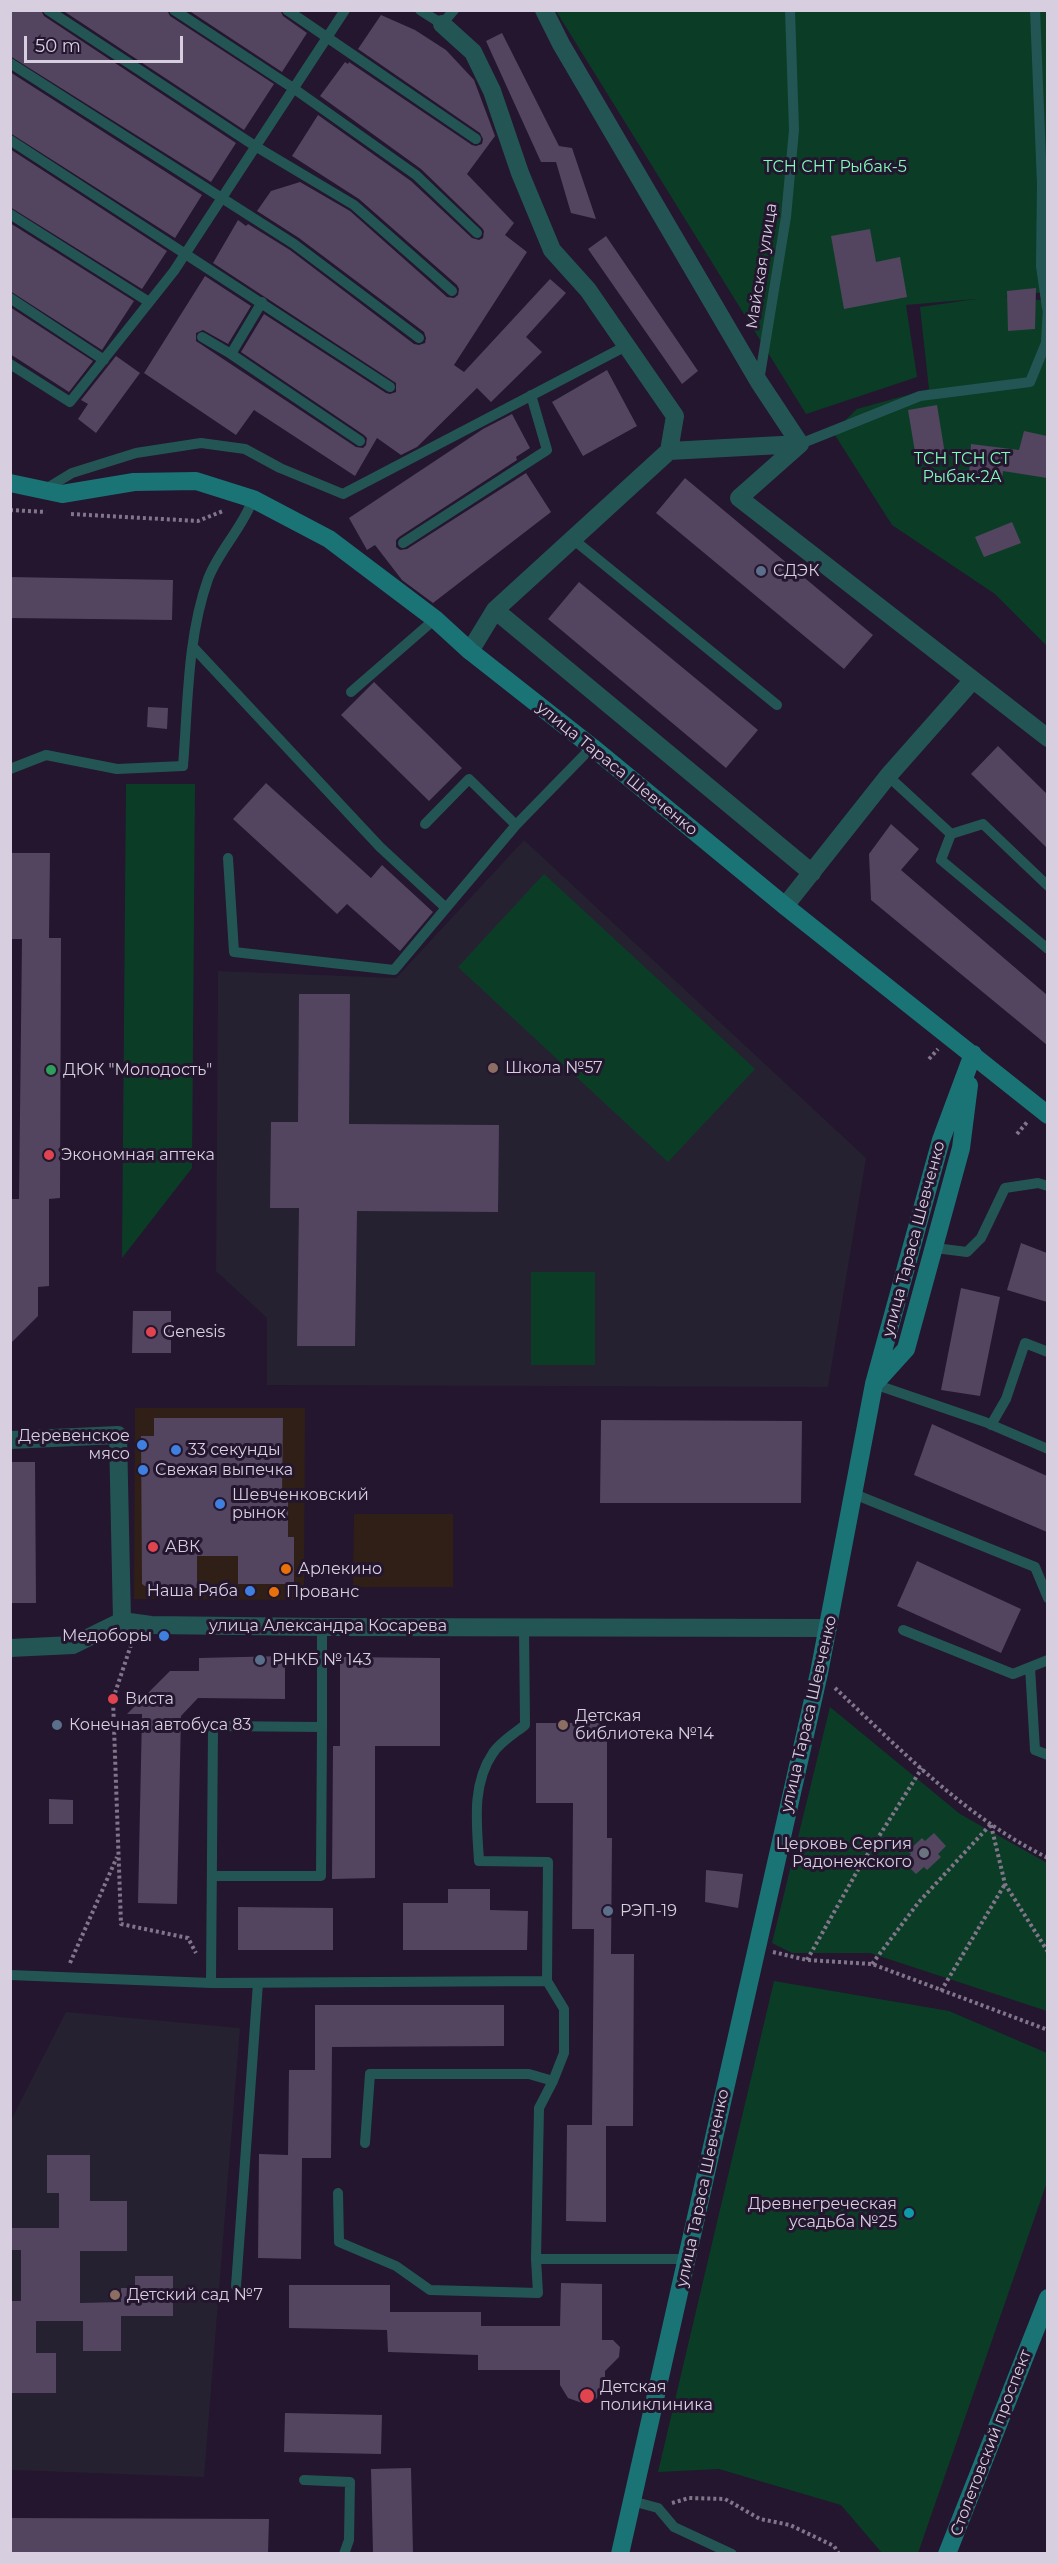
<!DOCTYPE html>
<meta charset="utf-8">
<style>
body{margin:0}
#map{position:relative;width:1058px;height:2564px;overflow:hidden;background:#23162e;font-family:Montserrat,sans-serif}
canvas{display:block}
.frame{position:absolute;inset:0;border:12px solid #d7cfe0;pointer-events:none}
.scale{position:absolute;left:24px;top:36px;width:159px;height:27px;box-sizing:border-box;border:3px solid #d7cfe0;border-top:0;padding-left:8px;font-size:18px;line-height:21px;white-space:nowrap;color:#d7cfe0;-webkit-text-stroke:4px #23162e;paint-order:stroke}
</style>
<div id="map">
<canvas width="1058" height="2564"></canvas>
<div class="frame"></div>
<div class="scale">50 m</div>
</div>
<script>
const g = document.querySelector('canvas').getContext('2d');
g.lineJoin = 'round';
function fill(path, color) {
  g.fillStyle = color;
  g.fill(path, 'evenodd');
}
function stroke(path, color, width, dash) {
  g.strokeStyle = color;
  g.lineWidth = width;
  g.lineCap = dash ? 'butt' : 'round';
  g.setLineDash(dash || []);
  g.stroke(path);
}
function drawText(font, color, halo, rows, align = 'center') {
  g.font = font + ' Montserrat,sans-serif';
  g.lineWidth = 6;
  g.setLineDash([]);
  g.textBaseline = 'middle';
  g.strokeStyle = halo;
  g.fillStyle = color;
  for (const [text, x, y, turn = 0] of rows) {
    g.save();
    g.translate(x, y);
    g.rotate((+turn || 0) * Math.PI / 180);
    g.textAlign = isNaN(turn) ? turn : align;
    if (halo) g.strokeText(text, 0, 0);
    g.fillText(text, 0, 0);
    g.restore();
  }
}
fill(new Path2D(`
 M135,1408h170l-1,192 -170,-1z
 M354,1514h99v73h-100z`), '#301f17');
fill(new Path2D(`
 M524,840l342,318 -38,229 -561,-2v-67l-51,-47 2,-300 178,7z
 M66,2012l174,16 -36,449 -193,-7v-350z`), '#252131');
fill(new Path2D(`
 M556,11h491v281l-43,4 43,5v345l-52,-52 -103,-69 -59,-93 24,-23 72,-20 -9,-82 56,-8 -70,6 11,72 -111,37z
 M126,784h69l-3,384 -70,90z
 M544,874l211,195 -87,93 -210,-195z
 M531,1272h64v93h-64z
 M830,1707l130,107 87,49v148l-177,-58h-78l-20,-10z
 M774,1981l175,30 98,42v129l-129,371h-36l-41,-48 -122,-36 -61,3z`), '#0b3d26');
fill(new Path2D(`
 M10,10h31l3,6 192,127 -25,39 -201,-126z
 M62,10h105l3,6 104,68 -30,46z
 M188,10h92l3,6 24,17 -25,39z
 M381,15l34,15 31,20 28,30 21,56 -28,38 47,49 -9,12 22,17 -73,113 10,7 86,-93 16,14 -40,44 16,15 -51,50 -14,-14 -60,59 -16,8 -24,-17 -22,38 -101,-66 -18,25 -92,-62 61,-97 46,30 -23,38 -25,-14 -7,3v8l160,106 7,1 3,-3 1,-7 -3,-3 -123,-83 23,-38 122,79 4,1 6,-2v-9l-183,-120 25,-43 8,6 2,-2 42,26 124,94 5,1 6,-2 1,-5 -2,-6 -125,-94 -42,-27 14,-20 29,-9 50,29 97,86 7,1 4,-3 1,-6 -2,-4 -98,-86 -67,-43 26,-41 93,66 61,57 7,2 4,-2 1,-7 -2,-3 -61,-59 -101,-73 25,-34 3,2 1,-2 123,83 4,1 6,-2 1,-5 -3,-6 -122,-84z
 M502,33l57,113 13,2 24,71 -25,-6 -15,-51h-15l-55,-121z
 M10,72l192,123 -27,43 -165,-105z
 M10,149l157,102 -25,38 -132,-82z
 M10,223l124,78 -32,49 -92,-59z
 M870,229l6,33 24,-5 7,40 -63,12 -13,-73z
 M606,236l92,135 -16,13 -94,-135z
 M1036,288l-1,41 -27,2 -1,-40z
 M10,307l83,54 -24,31 -59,-38z
 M116,356l24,17 -44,60 -18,-14 10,-15 -7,-4z
 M607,370l30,56 -54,30 -31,-54z
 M937,405l8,49 -29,4 -8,-48z
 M512,414l18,34 -14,9 1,3 -118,77 -3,3v7l4,3 7,-1 119,-76 25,39 -118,91 -31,-23 -27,-35 -8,5 -18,-32 134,-89z
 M1024,431l23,5v42l-44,-7 -1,8 -33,-5 2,-30 48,6z
 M685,478l188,157 -29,34 -188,-156z
 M1012,522l9,21 -37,14 -9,-20z
 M10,577l163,3 -1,40 -162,-2z
 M579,582l179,148 -32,38 -178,-149z
 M374,682l88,86 -33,33 -88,-86z
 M148,707l20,1 -1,21 -20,-2z
 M998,746l49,48v54l-76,-74z
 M266,783l105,95 11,-13 51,47 -33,39 -53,-47 -10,10 -104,-95z
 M891,824l28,25 -18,21 146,125v50l-176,-145 -2,-46z
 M12,853h38l-1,85h12l-1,260 -11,1v87l-11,1v29l-28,28v-145h9l3,-260h-12z
 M299,994h51l-1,130 150,1 -1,87 -141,-1 -2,135h-58l2,-138h-29l1,-86h27z
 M1021,1243l26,10v49l-40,-12z
 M961,1288l39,9 -20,99 -39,-6z
 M133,1311h38v42h-39z
 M154,1418h129l-1,78h6v41h6v47h-56v-28h-41v32h-49l-6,-4 -1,-148h13z
 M601,1420l201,1 -1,82h-201z
 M932,1424l115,52v56l-133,-57z
 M10,1462h25l1,141h-26z
 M917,1561l104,48 -20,44 -104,-47z
 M285,1656v43l-87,-1 -17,18 -4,188 -39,-1 4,-189h-15l43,-43h29v-13z
 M340,1657l100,1v88h-65v132l-43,1 1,-133h7z
 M536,1723h71v115h5l-1,116h23l-1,172h-27v96l-40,-1 1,-96h25l2,-196h-22l1,-126h-37z
 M49,1799l24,1v24h-24z
 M934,1833l12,13 -8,8 3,3 -14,13 -3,-3 -8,7 -12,-12 7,-8 -3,-3 14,-13 3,3z
 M706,1870l37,4 -5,34 -33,-6z
 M448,1889h42v21l38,1 -1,39h-124v-47h45z
 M238,1907l95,1v42h-95z
 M315,2005h189v41l-172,1 -1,111h-29l-1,101 -43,-1 1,-104 29,1 1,-85h26z
 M47,2155h43v46h37v50h-47v52l41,-1v-14h14v-12h38v40h-52v35h-38v-30h-47v32h20v40h-46v-92h11v-51h-11v-22h49v-35h-12z
 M561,2283l41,1v56h11l7,7 -1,10 -14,14v14l-9,14 -14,4 -14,-5 -8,-13v-15h-82v-15l-90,-3 -1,-22 -98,-2v-43h101v27h91v14h79z
 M285,2413l97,2 -1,39 -97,-2z
 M411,2468l2,85h-40l-2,-84z
 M10,2518l259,1 -1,34h-258z`), '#534460');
stroke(new Path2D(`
 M10,510l36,2
 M71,514l127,7 25,-10
 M929,1059l9,-10
 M1017,1134l11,-13
 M133,1639l-20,60 8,225 67,14 8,15
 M835,1688c65,61 131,130 213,170
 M991,1825l14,59 43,68
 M773,1952l34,8 65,4 176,66
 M807,1960l52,-92 63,-100
 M70,1963l47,-106
 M872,1964l46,-61 73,-79
 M941,1991l64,-107
 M672,2503l17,-5 36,1 35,20 30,6 44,21 5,8`), '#80758a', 4, [3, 3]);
stroke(new Path2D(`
 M48,10l207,136 99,59 98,86
 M174,10l119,78 123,87 61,58
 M287,10l189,129
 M420,10l22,14 12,-14
 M1035,10l7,174 -1,82 6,42
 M10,63l284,181 125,94
 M10,140l380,247
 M10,214l139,88
 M10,298l94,62
 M262,302l-31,52 129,87
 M202,337l29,17
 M10,364l60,38 104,-131 171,-261
 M759,381l27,-164 8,-87 -4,-120
 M800,444l120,-48 110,-14 16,-39 2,-36
 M44,490l28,-17 64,-20 65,-10 44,6 35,19 63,26 283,-148
 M574,540l203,165
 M403,543l144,-93 -16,-55
 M193,647l187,200 66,61 70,-83 76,-78
 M351,692l84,-73
 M10,769l36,-14 71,14 66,-3c5,-61 4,-128 25,-187 11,-29 34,-50 45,-80
 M888,776l63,58 -10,26 107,89
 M425,824l44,-45 47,46
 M951,834l32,-10 65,62
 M228,858l6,94 160,18 52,-62
 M935,1248l32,4 14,-14 24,-50 33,-5 10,3
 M874,1384l111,38 63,27
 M991,1425l15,-26 19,-56 23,9
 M854,1494l181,73 13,31
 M524,1627l1,98c-10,8 -25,17 -32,28 -22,32 -16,72 -14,108l69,1 -1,119 17,28v44l-11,28 -14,27 -3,151h152
 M903,1630l110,44 35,-14
 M1030,1667l5,83 13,5
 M212,1876h109l1,-149
 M10,1975l201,8 336,-2
 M211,1983l2,-257 109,1v-100
 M365,2143l5,-69h159l24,7
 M338,2193l1,49 57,24 34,24 108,3 -2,-34
 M236,2286l22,-303
 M304,2480l46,2 -1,58 -5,14
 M632,2501l26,7 16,19 58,27`), '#245555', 10);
stroke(new Path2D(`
 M544,10l17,34 198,338 41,62
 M442,24l31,28 19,39 28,82 32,77 36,40 87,126 -6,35
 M495,610l317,263
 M470,651l25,-41 174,-159 131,-7 -61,54 309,240
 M785,906l103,-130 84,-95
 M10,1440l108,-5 4,186 29,4 171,2 506,1
 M10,1648l63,-3 49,-24`), '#245555', 18);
stroke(new Path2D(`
 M10,483l52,11 72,-12 62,-1 57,18 76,40 106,80 35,32 122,96 193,159 263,209
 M877,1381l29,-32 55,-201 8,-63
 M620,2554l199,-881 55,-289 67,-244 32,-86
 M947,2554l101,-256`), '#1a7475', 18);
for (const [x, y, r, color] of [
 [761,571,6,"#5c6f8a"],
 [493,1068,6,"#8d6e63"],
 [51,1070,6,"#2e9e5b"],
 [49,1155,6,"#e0444e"],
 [151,1332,6,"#e0444e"],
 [142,1445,6,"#3f7fe0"],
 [176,1450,6,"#3f7fe0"],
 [143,1470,6,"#3f7fe0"],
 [220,1504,6,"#3f7fe0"],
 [153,1547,6,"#e0444e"],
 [286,1569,6,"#e8710a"],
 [250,1591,6,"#3f7fe0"],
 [274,1592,6,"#e8710a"],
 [164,1636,6,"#3f7fe0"],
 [260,1660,6,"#5c6f8a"],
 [113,1699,6,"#e0444e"],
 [57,1725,6,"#5c6f8a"],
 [563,1725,6,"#8d6e63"],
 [924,1853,6,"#6b7280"],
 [608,1911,6,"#5c6f8a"],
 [909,2213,6,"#0f9aa8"],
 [115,2295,6,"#8d6e63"],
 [587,2396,8,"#e0444e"]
]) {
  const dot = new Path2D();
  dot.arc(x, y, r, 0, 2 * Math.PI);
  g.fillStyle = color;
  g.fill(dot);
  stroke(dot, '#23162e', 2);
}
drawText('16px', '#7dfcba', '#23162e', [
 ["ТСН СНТ Рыбак-5",835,167],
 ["ТСН ТСН СТ",962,459],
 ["Рыбак-2А",962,477]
]);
drawText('16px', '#d7cfe0', '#23162e', [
 ["Майская улица",762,266,-81],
 ["улица Тараса Шевченко",617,769,39],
 ["улица Тараса Шевченко",914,1239,-75],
 ["улица Александра Косарева",328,1626],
 ["улица Тараса Шевченко",809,1714,-77],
 ["улица Тараса Шевченко",703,2188,-78],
 ["Столетовский проспект",991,2443,-69]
]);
drawText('16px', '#d7cfe0', '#23162e', [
 ["СДЭК",773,571],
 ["Школа №57",505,1068],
 ["ДЮК \"Молодость\"",63,1070],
 ["Экономная аптека",61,1155],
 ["Genesis",163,1332],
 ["Деревенское",130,1436,"right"],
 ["мясо",130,1454,"right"],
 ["33 секунды",188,1450],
 ["Свежая выпечка",155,1470],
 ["Шевченковский",232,1495],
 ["рынок",232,1513],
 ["АВК",165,1547],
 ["Арлекино",298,1569],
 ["Наша Ряба",238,1591,"right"],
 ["Прованс",286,1592],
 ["Медоборы",152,1636,"right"],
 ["РНКБ № 143",272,1660],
 ["Виста",125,1699],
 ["Детская",575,1716],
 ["библиотека №14",575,1734],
 ["Конечная автобуса 83",69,1725],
 ["Церковь Сергия",912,1844,"right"],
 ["Радонежского",912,1862,"right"],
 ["РЭП-19",620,1911],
 ["Древнегреческая",897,2204,"right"],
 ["усадьба №25",897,2222,"right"],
 ["Детский сад №7",127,2295],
 ["Детская",600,2387],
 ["поликлиника",600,2405]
], 'left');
</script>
